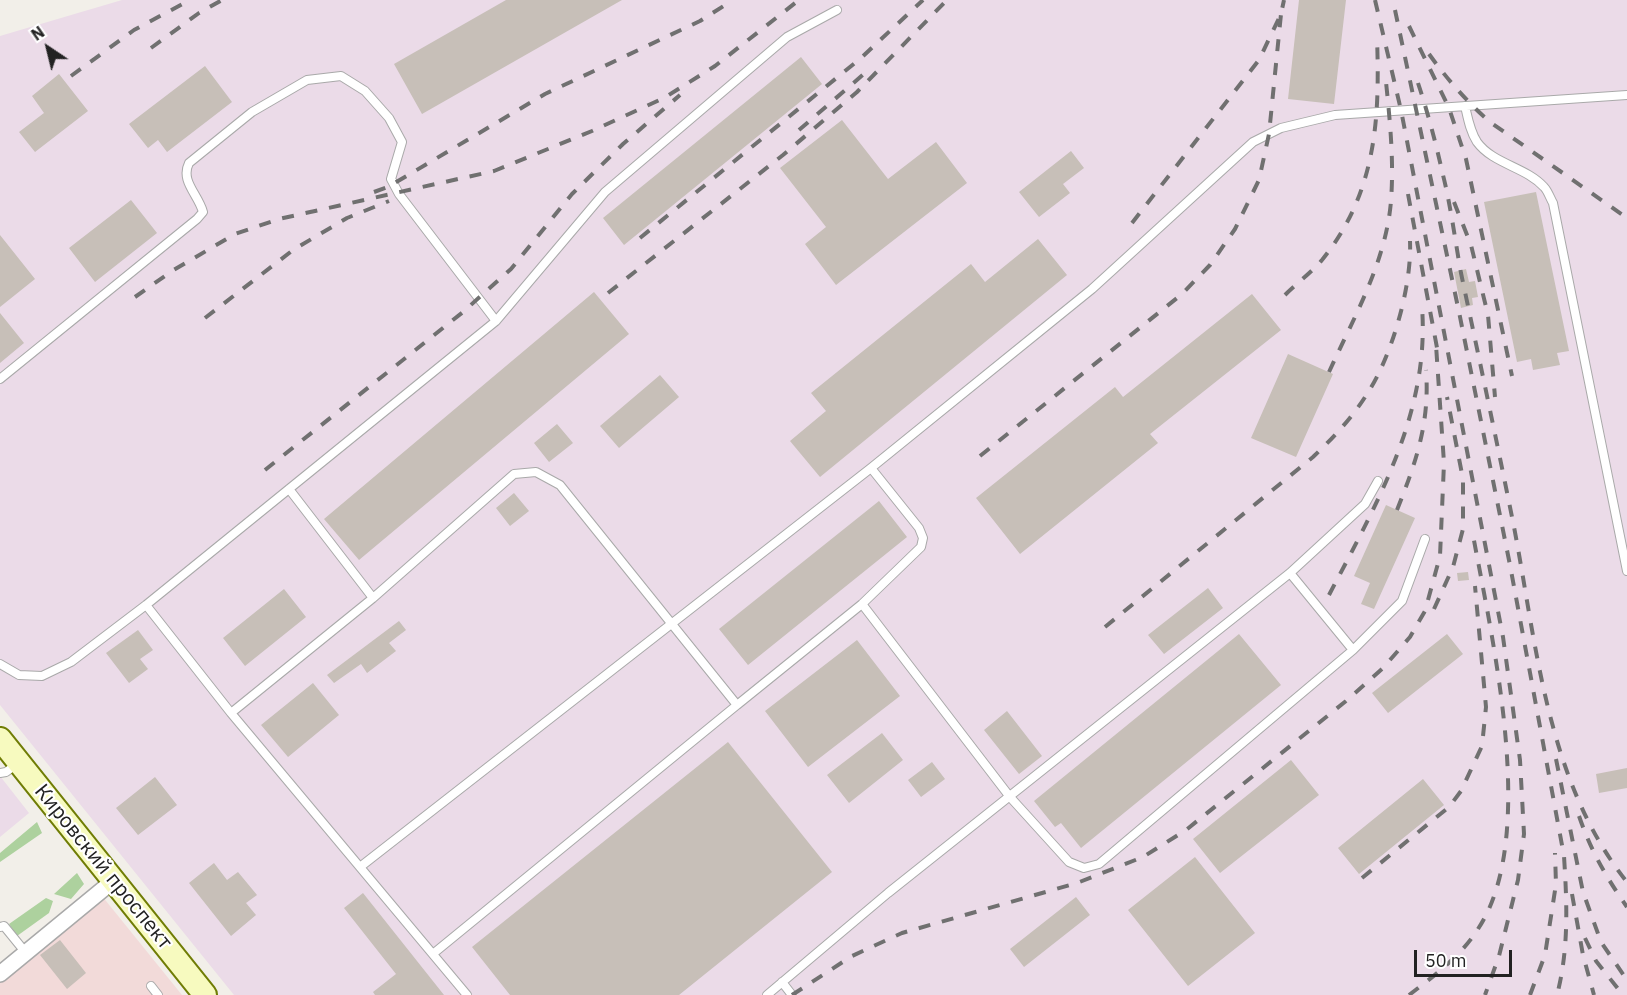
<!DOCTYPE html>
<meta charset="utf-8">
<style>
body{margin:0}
#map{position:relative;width:1627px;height:995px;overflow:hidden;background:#f2efe9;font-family:"IBM Plex Sans",sans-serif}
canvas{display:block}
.north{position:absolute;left:18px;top:18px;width:60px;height:60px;-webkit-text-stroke:4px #fff;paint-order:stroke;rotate:325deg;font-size:16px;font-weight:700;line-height:24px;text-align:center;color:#222}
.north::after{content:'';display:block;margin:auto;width:21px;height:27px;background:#222;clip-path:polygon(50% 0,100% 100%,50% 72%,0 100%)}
.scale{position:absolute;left:1414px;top:950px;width:98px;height:27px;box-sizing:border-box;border:3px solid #222;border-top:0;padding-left:8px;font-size:18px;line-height:21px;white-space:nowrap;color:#222;-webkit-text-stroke:4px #fff;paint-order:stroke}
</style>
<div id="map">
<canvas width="1627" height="995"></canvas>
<div class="north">N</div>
<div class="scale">50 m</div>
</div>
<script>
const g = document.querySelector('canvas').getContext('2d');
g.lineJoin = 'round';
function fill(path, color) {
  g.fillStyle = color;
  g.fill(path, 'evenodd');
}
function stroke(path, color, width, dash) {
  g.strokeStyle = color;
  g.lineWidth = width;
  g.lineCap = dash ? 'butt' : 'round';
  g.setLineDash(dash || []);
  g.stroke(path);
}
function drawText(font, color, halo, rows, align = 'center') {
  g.font = font + ' "IBM Plex Sans",sans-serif';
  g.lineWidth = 4.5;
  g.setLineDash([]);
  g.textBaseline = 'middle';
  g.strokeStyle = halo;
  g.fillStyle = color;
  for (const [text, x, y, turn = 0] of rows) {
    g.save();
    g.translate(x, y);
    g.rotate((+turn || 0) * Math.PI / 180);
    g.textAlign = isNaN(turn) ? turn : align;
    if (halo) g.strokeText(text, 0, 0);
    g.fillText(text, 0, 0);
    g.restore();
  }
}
fill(new Path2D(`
 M102,896l80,99h-182v-15z`), '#f2dad9');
fill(new Path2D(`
 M122,0h1505v995h-1393l-234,-290v-669z
 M0,776l29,37 -29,24z`), '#ebdbe8');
fill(new Path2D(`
 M37,822l5,11 -42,29v-9z
 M77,873l7,11 -13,15 -17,-5z
 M46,898l7,3 -4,12 -32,23 -8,-12z`), '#add19e');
fill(new Path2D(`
 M506,0h116l-200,114 -28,-50z
 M1299,0h47l-12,104 -46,-5z
 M801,57l21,27 -198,161 -21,-27z
 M205,66l27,36 -65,50 -9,-12 -10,8 -19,-24z
 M59,74l29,37 -53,41 -16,-20 25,-19 -12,-17z
 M842,120l46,59 48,-37 31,41 -131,102 -31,-41 21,-17 -46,-59z
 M1071,151l13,17 -21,16 7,9 -31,24 -20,-25z
 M1536,192l33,159 -12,2 3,12 -27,5 -2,-11 -14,3 -33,-160z
 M131,200l26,33 -62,49 -26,-34z
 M0,235l35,44 -35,28z
 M1038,239l29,36 -247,202 -30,-36 36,-30 -15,-18 160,-129 14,18z
 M1466,269l3,13 6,-1 3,16 -6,1 1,7 -12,3 -7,-36z
 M594,292l35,42 -270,226 -35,-41z
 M1252,294l29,36 -131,104 8,9 -138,111 -44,-56 139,-111 8,10z
 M0,313l24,30 -24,20z
 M1288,354l45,20 -37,83 -45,-19z
 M660,375l19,22 -60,51 -19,-22z
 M557,424l16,19 -24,19 -15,-19z
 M514,493l15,18 -19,15 -14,-18z
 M879,501l28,36 -159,128 -29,-36z
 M1386,505l29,13 -41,91 -13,-5 9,-21 -16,-7z
 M1468,572l1,8 -11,1 -1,-8z
 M1208,588l15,20 -59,46 -16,-19z
 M284,589l22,28 -61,49 -22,-28z
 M399,621l7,9 -17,13 7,8 -29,22 -6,-9 -27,19 -7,-8z
 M138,630l15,20 -13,9 8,10 -19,14 -23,-30z
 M1239,634l42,51 -200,163 -20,-25 -6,4 -21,-26z
 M1447,634l16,20 -75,59 -16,-20z
 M857,640l43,56 -92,71 -43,-56z
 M313,683l26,32 -51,42 -27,-32z
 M1007,711l35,45 -23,18 -35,-44z
 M882,733l21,27 -54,43 -22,-28z
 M728,742l104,130 -153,123h-169l-38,-48z
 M1291,760l28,35 -99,78 -27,-34z
 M932,762l13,17 -24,18 -13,-17z
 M1627,768v20l-28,5 -3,-19z
 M155,777l22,28 -39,30 -22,-27z
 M1423,779l21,26 -85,69 -21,-26z
 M1195,857l60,76 -67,53 -60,-76z
 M214,863l13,17 11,-8 19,23 -11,8 10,12 -25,21 -42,-53z
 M363,893l81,102h-69l-2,-3 23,-18 -52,-66z
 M1076,897l14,18 -66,52 -14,-18z
 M60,940l26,33 -19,16 -27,-34z`), '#c7bfb8');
const service = new Path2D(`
 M1465,106c3,13 5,25 12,36 16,22 49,25 67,45 4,4 6,11 9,16l74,368
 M0,379l197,-160 6,-7c-5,-18 -23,-31 -14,-49l63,-51 55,-32 34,-4 24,15 24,27 13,24 -11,37 8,15 97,127
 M289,489l84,109
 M1290,573l63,77
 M862,604l148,193 59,65 15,6 15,-4 254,-214 49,-49 23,-62
 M146,605l85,108 236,282
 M0,664l19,11 23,1 29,-14 75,-57 350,-284 109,-129 182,-155 50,-27
 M737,705l125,-101 59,-57 2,-9 -4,-10 -48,-60
 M231,713l142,-115 141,-124 22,-2 24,13 177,220 -303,248
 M0,773l6,-1 11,-8
 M360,867l511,-399 221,-179 161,-147 28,-14 54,-13 292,-20
 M0,927l4,-1 22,27
 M782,982l10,13
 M151,986l7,9
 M767,995l121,-102 402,-320 75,-69 13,-23`);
const minor = new Path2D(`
 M0,974l113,-93`);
const secondary = new Path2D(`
 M0,739l205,256`);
stroke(service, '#a9a9a9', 10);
stroke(minor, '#a9a9a9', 18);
stroke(secondary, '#707d05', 26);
stroke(service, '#fff', 8);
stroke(minor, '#fff', 15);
stroke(secondary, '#f7fabf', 22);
stroke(new Path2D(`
 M1375,0l26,110 102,527 17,123 4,74 -6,46 -19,76 -14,39
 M1395,10l64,302 51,253 54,291c3,47 5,93 -7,139
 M1409,26l40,82 17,51 46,217
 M151,48l48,-35 23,-13
 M1429,54c18,25 38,48 61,68l137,96
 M71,76l63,-46 56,-30
 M1418,83c10,30 18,61 25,92 8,32 12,65 18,98 18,85 36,169 53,254 23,120 33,255 113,355
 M799,130l66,-57
 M374,192l14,-5 157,-93 155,-73 33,-21
 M1408,194l30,159
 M1454,202l17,43 17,70 7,82
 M1132,223l127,-163 22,-46 3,-14
 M640,238l221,-180 62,-58
 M608,293l175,-138 74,-63 90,-92
 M1285,295c12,-12 26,-22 37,-35 54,-67 58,-140 55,-222
 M135,297l37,-26 63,-37 44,-15 215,-48 98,-40 72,-33 51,-32 84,-66
 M205,318l88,-68 54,-32 42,-17
 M1329,372c25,-55 57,-110 62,-171 3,-40 -1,-80 -5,-119
 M980,456l202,-162 28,-29 25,-36 24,-49 10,-46 12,-120
 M265,470l198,-158 48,-43 61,-75 51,-50 57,-49
 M1397,510c19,-48 33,-87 29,-140
 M1329,595c47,-90 101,-182 93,-288
 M1434,609l19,-42 10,-38v-50l-16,-82
 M1105,627l208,-170c20,-19 39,-39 54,-63 25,-38 45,-108 43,-153
 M1556,759l27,133 18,50 26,38
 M1579,816c12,35 27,61 48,91
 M1362,878l87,-71 12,-16 21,-45 4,-39 -11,-121
 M1572,894l11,61 11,40
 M1585,938l11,23 27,34
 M792,995l60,-39 50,-23 175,-50 66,-26 43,-27 160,-129 37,-33 27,-31 15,-26 15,-55 4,-93 -8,-118
 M1409,995c25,-19 52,-39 69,-66 61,-92 14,-290 -5,-394
 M1530,995l15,-40 11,-71 -1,-31`), '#707070', 4, [12, 12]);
drawText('21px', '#222', '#fff', [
 ["Кировский проспект",103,867,51]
]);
</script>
